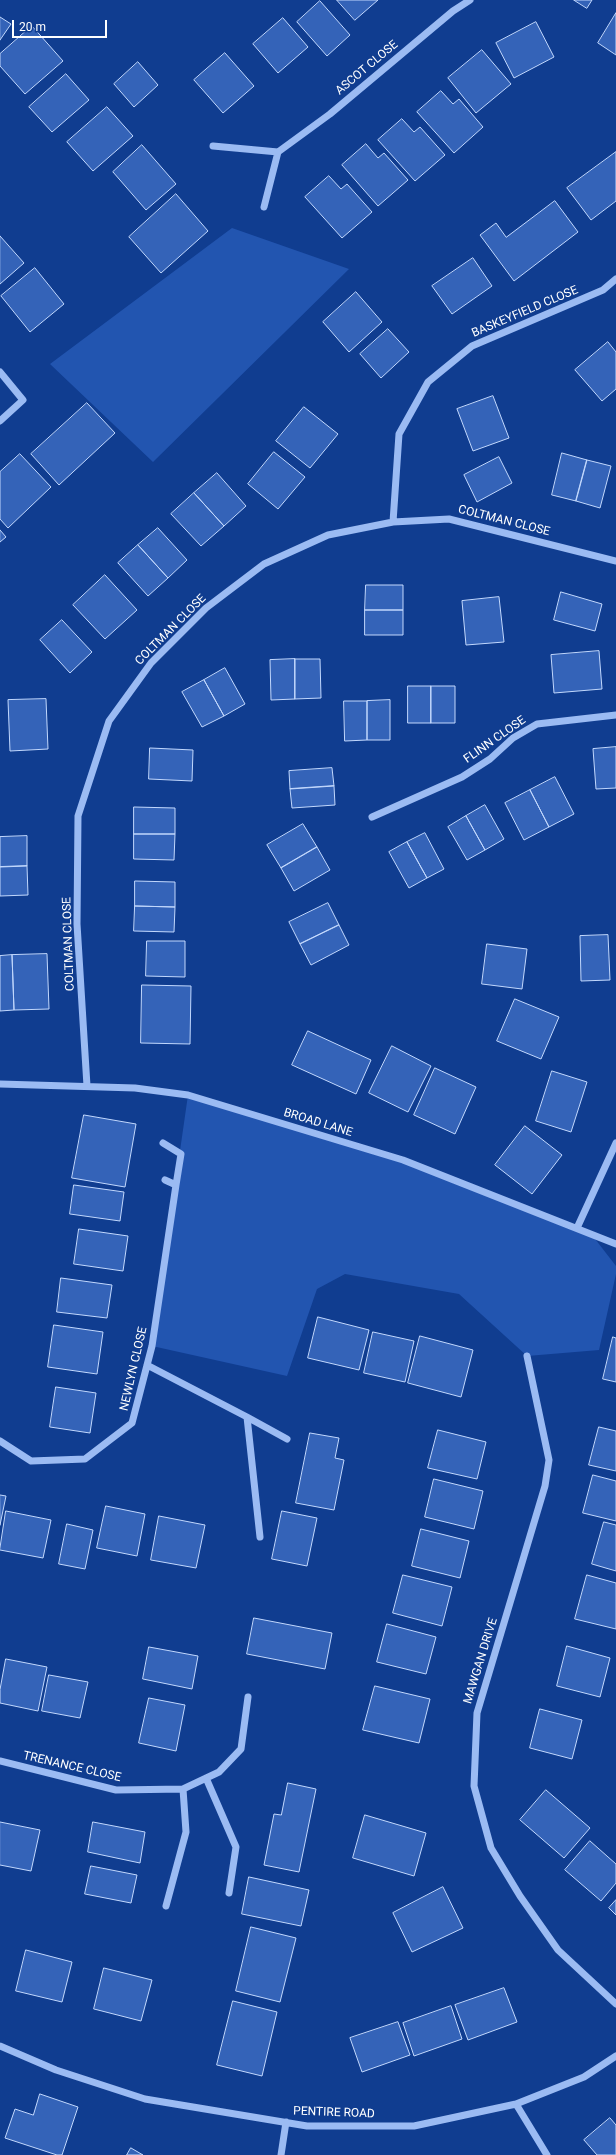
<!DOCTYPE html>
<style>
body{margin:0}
#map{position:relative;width:616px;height:2155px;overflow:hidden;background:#103d90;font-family:Roboto,sans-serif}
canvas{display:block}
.scale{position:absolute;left:12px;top:20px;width:95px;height:18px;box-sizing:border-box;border:2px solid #fff;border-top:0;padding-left:5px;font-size:12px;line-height:14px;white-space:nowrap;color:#fff;-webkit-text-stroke:3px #103d90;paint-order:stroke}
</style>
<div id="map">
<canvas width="616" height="2155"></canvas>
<div class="scale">20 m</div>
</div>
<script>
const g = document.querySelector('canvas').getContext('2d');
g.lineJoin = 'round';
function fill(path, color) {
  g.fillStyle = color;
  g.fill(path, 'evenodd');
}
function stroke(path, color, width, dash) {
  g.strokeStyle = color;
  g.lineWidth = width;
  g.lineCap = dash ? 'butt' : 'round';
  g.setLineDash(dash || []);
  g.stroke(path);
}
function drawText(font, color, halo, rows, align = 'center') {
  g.font = font + ' Roboto,sans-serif';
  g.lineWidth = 3.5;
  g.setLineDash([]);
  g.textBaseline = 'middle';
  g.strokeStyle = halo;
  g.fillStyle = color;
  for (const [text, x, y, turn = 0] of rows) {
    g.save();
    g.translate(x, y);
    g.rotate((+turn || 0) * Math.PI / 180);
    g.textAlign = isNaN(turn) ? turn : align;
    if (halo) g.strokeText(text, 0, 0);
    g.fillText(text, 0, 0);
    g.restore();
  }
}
fill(new Path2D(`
 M232,228l117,41 -196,193 -103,-98z
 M188,1095l215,65 189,75 24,31v8l-17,76 -72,6 -68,-62 -114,-20 -28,15 -30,87 -135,-30z`), '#2255b0');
const building = new Path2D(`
 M337,0h41l-23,20z
 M574,0h18l-5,8z
 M320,1l30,34 -23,21 -30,-34z
 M616,13v42l-18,-12z
 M0,17l11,7 -11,16z
 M283,18l25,29 -30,26 -25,-29z
 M536,22l18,35 -40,21 -18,-35z
 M32,26l31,35 -38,33 -25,-28v-12z
 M482,50l29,34 -35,29 -28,-35z
 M225,53l29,33 -31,27 -29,-33z
 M138,62l20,23 -24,22 -20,-23z
 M66,74l23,26 -37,32 -23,-25z
 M441,91l12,13 6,-5 24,28 -29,26 -37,-41z
 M107,107l26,29 -40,35 -26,-29z
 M402,119l12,13 6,-5 25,28 -30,26 -37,-41z
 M366,144l12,14 6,-5 24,27 -30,26 -36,-41z
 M142,145l34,39 -30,26 -33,-38z
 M616,152v49l-25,19 -24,-32z
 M329,176l12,13 6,-5 25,28 -30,26 -37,-41z
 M176,194l32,37 -47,42 -32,-36z
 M555,201l23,31 -64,49 -34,-46 16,-12 10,14z
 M0,236l24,27 -24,21z
 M473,258l19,28 -40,28 -20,-28z
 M35,268l29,36 -34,28 -29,-36z
 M356,292l26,30 -33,30 -26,-30z
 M388,329l21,23 -28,26 -21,-24z
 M608,342l8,10v37l-14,12 -27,-31z
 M493,396l16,42 -36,13 -16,-42z
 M87,403l28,30 -56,52 -28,-31z
 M304,407l34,27 -28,34 -34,-27z
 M274,452l31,25 -27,32 -30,-25z
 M562,453l25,7 -11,41 -24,-6z
 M20,454l31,33 -43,41 -8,-9v-47z
 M499,457l13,26 -35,19 -13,-27z
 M587,460l24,6 -11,42 -24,-7z
 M217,473l29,33 -22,20 -30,-33z
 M194,493l30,33 -23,20 -30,-32z
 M158,528l29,32 -19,18 -30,-33z
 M0,530l6,7 -6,5z
 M138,545l30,33 -20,18 -30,-33z
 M105,575l32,35 -32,29 -32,-34z
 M366,585h37v25h-38z
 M561,592l41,12 -7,27 -41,-11z
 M499,597l5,45 -38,3 -4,-44z
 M365,610h38v25h-38z
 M62,620l30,32 -22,21 -30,-33z
 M599,651l3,38 -48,4 -3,-38z
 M295,659v40l-24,1 -1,-40z
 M295,659h25l1,39 -26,1z
 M225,668l20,36 -21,12 -20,-36z
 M204,680l20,36 -22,11 -20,-35z
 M408,686h23v37h-23z
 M431,686h24v37h-24z
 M46,699l2,50 -38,2 -2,-51z
 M390,700v40h-23v-39z
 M344,701h23v39l-22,1z
 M616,747v41l-20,1 -3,-40z
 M150,748l43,2 -1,31 -43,-2z
 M332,768l2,18 -44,3 -1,-18z
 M555,777l19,37 -25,13 -19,-37z
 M334,786l1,19 -43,3 -2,-19z
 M530,790l19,37 -25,13 -19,-37z
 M485,805l19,34 -19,11 -19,-34z
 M134,807l41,1v26h-41z
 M466,816l19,34 -18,10 -19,-33z
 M303,824l14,23 -36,21 -14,-23z
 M425,833l19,36 -17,9 -20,-36z
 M134,834h41l-1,26 -40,-1z
 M27,836v30l-27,1v-30z
 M407,842l20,36 -18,10 -20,-36z
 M317,847l13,23 -36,21 -13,-23z
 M27,866l1,29 -28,1v-29z
 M135,881l40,1v25l-40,-1z
 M328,903l11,22 -39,19 -11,-22z
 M135,906l40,1 -1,25 -40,-1z
 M339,925l10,20 -38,20 -11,-21z
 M608,935l2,45 -29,1 -1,-45z
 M147,941h38v36l-39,-1z
 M487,944l40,5 -5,40 -40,-5z
 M47,954l2,55 -35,1 -2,-55z
 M12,955l2,55 -14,1v-55z
 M142,985l49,1 -1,58 -49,-1z
 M515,999l44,18 -18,42 -44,-18z
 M308,1031l63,29 -15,34 -64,-29z
 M392,1046l39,20 -23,46 -39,-19z
 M435,1068l41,19 -21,47 -41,-19z
 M552,1071l35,11 -16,50 -35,-11z
 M84,1115l52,9 -11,63 -53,-9z
 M525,1126l37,29 -30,39 -37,-29z
 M74,1185l50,7 -4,29 -50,-7z
 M79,1229l49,7 -5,35 -49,-7z
 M61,1278l51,7 -5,33 -50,-6z
 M318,1317l51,13 -10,40 -51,-12z
 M54,1325l49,7 -6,42 -49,-7z
 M373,1332l41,9 -9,41 -41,-9z
 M420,1336l53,14 -12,47 -53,-14z
 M613,1337l3,1v44l-13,-3z
 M56,1387l40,6 -6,40 -40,-6z
 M599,1427l17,4v40l-27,-6z
 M438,1430l48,12 -9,37 -49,-11z
 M310,1433l29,5 -4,20 9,2 -10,50 -38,-7z
 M593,1475l23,6v40l-33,-8z
 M434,1479l49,12 -9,38 -49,-12z
 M0,1495l6,1 -6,29z
 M106,1506l39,8 -8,42 -40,-8z
 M6,1511l45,9 -8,38 -43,-8z
 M282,1511l35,7 -10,48 -35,-7z
 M159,1516l46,9 -9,43 -45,-8z
 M604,1522l12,3v46l-24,-7z
 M67,1524l26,6 -8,39 -26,-5z
 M421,1529l48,12 -9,37 -48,-12z
 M403,1575l49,12 -10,39 -49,-13z
 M587,1575l29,8v46l-41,-10z
 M254,1618l78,15 -7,36 -78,-15z
 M387,1624l49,13 -10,37 -49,-12z
 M567,1646l43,12 -10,39 -43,-11z
 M149,1647l49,9 -6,33 -49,-10z
 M6,1659l41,8 -9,44 -38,-8v-13z
 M49,1675l39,7 -8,36 -38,-7z
 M375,1686l55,13 -11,44 -56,-13z
 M149,1698l36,7 -9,46 -37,-8z
 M540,1709l42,11 -10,39 -42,-11z
 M288,1783l28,6 -17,83 -35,-7 10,-51 7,1z
 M546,1790l44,38 -26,30 -44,-38z
 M365,1815l61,18 -12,43 -61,-18z
 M0,1822l40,8 -9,41 -31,-6z
 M93,1822l52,10 -5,31 -52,-11z
 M590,1841l26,23v19l-15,18 -36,-31z
 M91,1866l46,9 -6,28 -46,-9z
 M249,1877l60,13 -8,36 -59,-12z
 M443,1887l20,41 -51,24 -19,-39z
 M616,1900v15l-7,-7z
 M251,1927l45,11 -16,64 -44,-11z
 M26,1950l46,12 -10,40 -46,-11z
 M104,1968l48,12 -11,41 -47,-12z
 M504,1988l13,34 -49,18 -13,-35z
 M233,2001l44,11 -15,64 -45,-11z
 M451,2006l11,33 -48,17 -11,-33z
 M398,2022l12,33 -48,17 -12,-34z
 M40,2094l38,13 -16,48h-5l-52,-17 10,-29 18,6z
 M610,2118l6,7v30h-19l-13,-15z
 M131,2148l12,7h-16z`);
fill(building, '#3463b8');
stroke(building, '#c2d8fd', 1);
stroke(new Path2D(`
 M213,146l65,6 -14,55
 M278,152l52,-38 123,-103 17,-11
 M0,372l23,28 -23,21
 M393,522l6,-88 29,-52 44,-36 131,-56 13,-11
 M372,817l90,-40 28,-18 23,-21 24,-14 79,-9
 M0,1084l135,4 53,7 215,65 213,84
 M87,1086l-10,-162 1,-108 31,-95 42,-58 55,-55 58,-44 64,-29 65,-13 56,-3 167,42
 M163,1143l18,11 -5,31
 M577,1228l39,-85
 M527,1356l22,104 -4,26 -68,227 -3,73 17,62 29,48 38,54 58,54
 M147,1365l100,52 13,120
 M247,1417l40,22
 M0,1441l31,20 54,-2 47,-36 20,-77 24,-161 -11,-5
 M0,1761l116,29 67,-1 36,-17 22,-23 7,-52
 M206,1778l30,69 -7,46
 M166,1906l20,-74 -3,-43
 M0,2046l56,24 89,29 162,27h107l102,-22 68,-27 32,-21
 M516,2104l31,51
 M281,2155l5,-33`), '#9bbbf3', 7);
drawText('12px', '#fff', '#103d90', [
 ["ASCOT CLOSE",367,68,-40],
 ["BASKEYFIELD CLOSE",525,312,-23],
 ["COLTMAN CLOSE",504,521,14],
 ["COLTMAN CLOSE",171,630,-45],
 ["FLINN CLOSE",495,740,-35],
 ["COLTMAN CLOSE",69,944,-92],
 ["BROAD LANE",318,1123,17],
 ["NEWLYN CLOSE",134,1369,-77],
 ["MAWGAN DRIVE",481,1661,-73],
 ["TRENANCE CLOSE",72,1767,13],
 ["PENTIRE ROAD",334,2113,2]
]);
</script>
